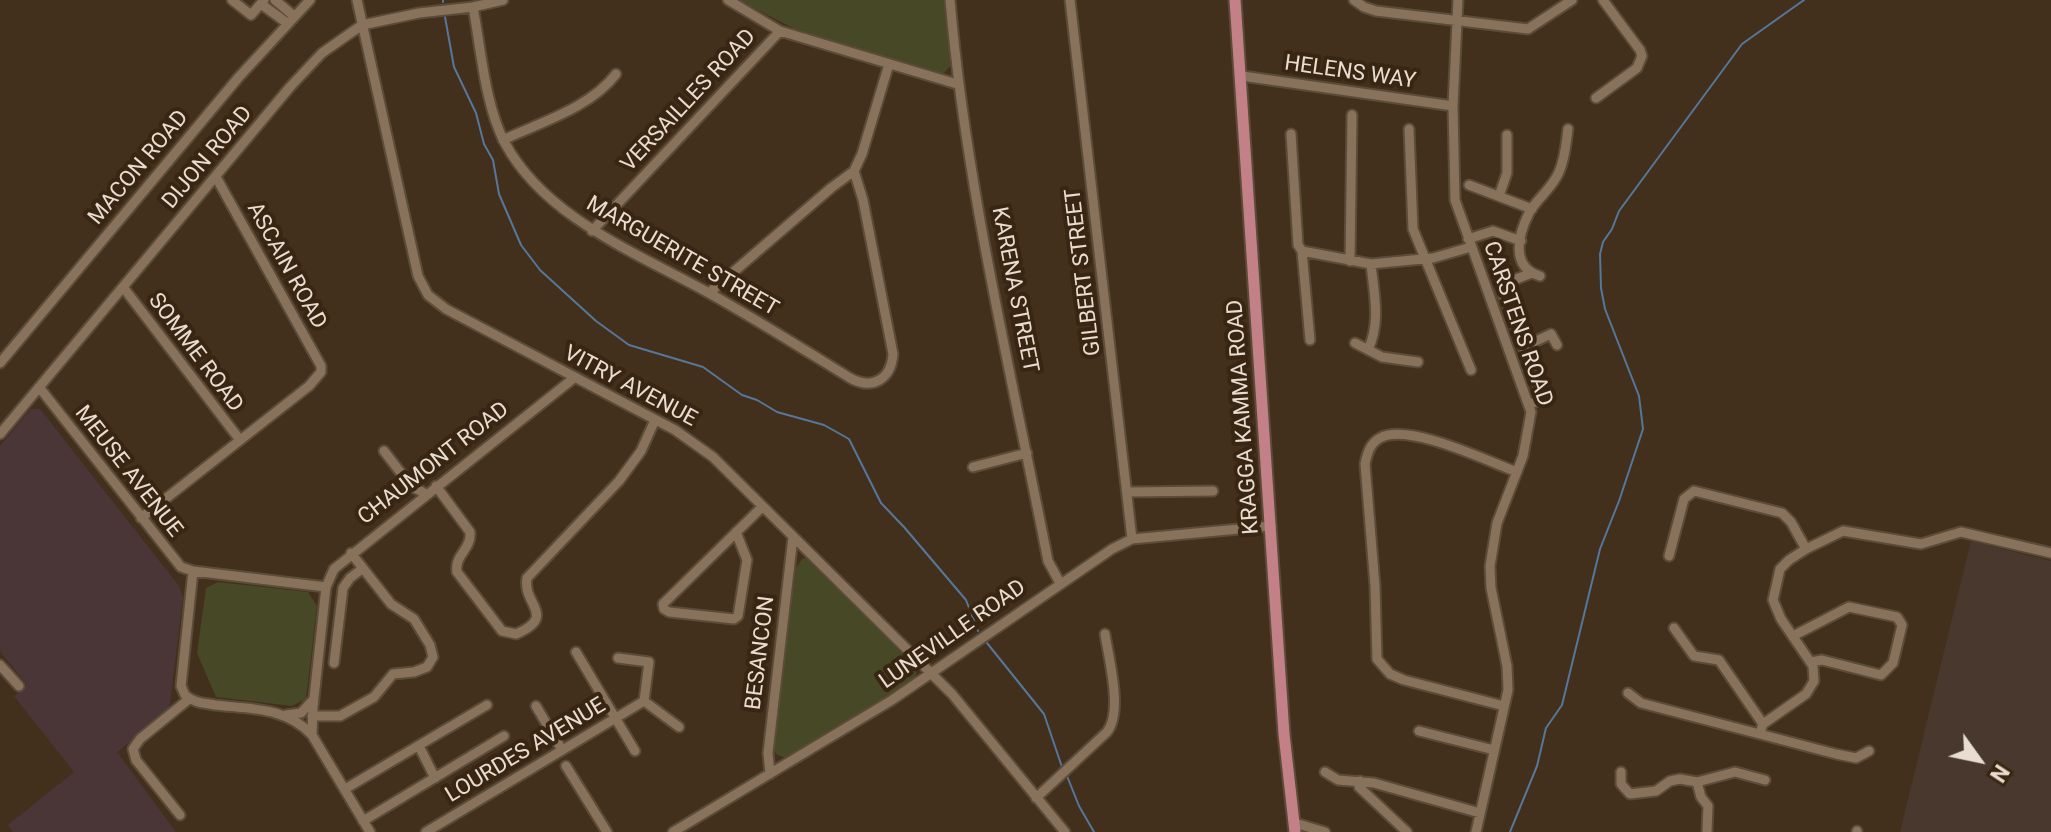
<!DOCTYPE html>
<style>
body{margin:0}
#map{position:relative;width:2051px;height:832px;overflow:hidden;background:#43301c;font-family:Roboto,sans-serif}
canvas{display:block}
.north{position:absolute;left:1939px;top:720px;width:80px;height:80px;-webkit-text-stroke:6px #392612;paint-order:stroke;rotate:123deg;font-size:22px;font-weight:700;line-height:32px;text-align:center;color:#e9ddd1}
.north::after{content:'';display:block;margin:auto;width:28px;height:36px;background:#e9ddd1;clip-path:polygon(50% 0,100% 100%,50% 72%,0 100%)}
</style>
<div id="map">
<canvas width="2051" height="832"></canvas>
<div class="north">N</div>
</div>
<script>
const g = document.querySelector('canvas').getContext('2d');
g.lineJoin = 'round';
function fill(path, color) {
  g.fillStyle = color;
  g.fill(path, 'evenodd');
}
function stroke(path, color, width, dash) {
  g.strokeStyle = color;
  g.lineWidth = width;
  g.lineCap = dash ? 'butt' : 'round';
  g.setLineDash(dash || []);
  g.stroke(path);
}
function drawText(font, color, halo, rows, align = 'center') {
  g.font = font + ' Roboto,sans-serif';
  g.lineWidth = 8;
  g.setLineDash([]);
  g.textBaseline = 'middle';
  g.strokeStyle = halo;
  g.fillStyle = color;
  for (const [text, x, y, turn = 0] of rows) {
    g.save();
    g.translate(x, y);
    g.rotate((+turn || 0) * Math.PI / 180);
    g.textAlign = isNaN(turn) ? turn : align;
    if (halo) g.strokeText(text, 0, 0);
    g.fillText(text, 0, 0);
    g.restore();
  }
}
fill(new Path2D(`
 M1971,541l80,20v271h-151z`), '#49382d');
fill(new Path2D(`
 M31,409h9l139,177 4,11 -14,114 -52,41 59,80h-163l-5,-7 66,-53 -60,-76 13,-11 -27,-34v-205z`), '#4b3637');
fill(new Path2D(`
 M738,0h209l5,64 -8,9h-9l-140,-44z
 M806,558l109,107 2,6 -3,9 -18,12 -111,66 -9,-4 -3,-7 23,-179 6,-9z
 M218,582l90,10 9,14 -11,93 -14,7 -76,-9 -19,-44 9,-65z`), '#464826');
stroke(new Path2D(`
 M443,0v2
 M445,17l9,50 22,46 8,31 9,16 6,34 22,51 19,25 56,51 33,24 74,22 39,28 15,5 20,12 47,13 25,14 32,64 23,24 62,73 12,31
 M987,643l57,71 18,53
 M1067,776l12,30 15,26
 M1510,832l27,-66 9,-38 16,-23 38,-156 19,-48 24,-72 -4,-33 -34,-87 -4,-21 -1,-34 3,-12 9,-13 7,-18 123,-167 62,-44`), '#54779c', 2);
const minor = new Path2D(`
 M232,0l19,15 13,-15
 M275,0l19,16
 M357,0l61,276 10,19 18,14 229,121 38,27 239,237 113,138
 M728,0l52,31 177,53
 M950,0c16,188 62,376 98,561l12,22
 M1070,0l62,539
 M1354,0l10,7 12,4 152,18 44,-29
 M1458,0l-5,106 2,94 76,212 -8,44 -26,67 -7,43 1,22 16,78 1,24 -32,142
 M261,4l26,19
 M473,7c8,42 12,99 32,136 40,75 134,111 204,150 48,27 94,56 141,85 22,12 41,2 43,-24l-30,-154 -9,-29
 M1242,76l211,30
 M1596,98l41,-30 5,-12 -2,-6 -37,-50
 M1409,129l4,100 58,141
 M1291,134l7,111 4,6 8,89
 M503,140c38,-18 87,-32 113,-66
 M1469,185l63,24
 M1499,196l8,-23v-38
 M592,231l188,-200
 M1468,239l25,-8 28,10
 M1302,251l69,13 62,-6 38,-11
 M1350,261l2,-146
 M1540,276c-30,-9 -22,-41 -11,-63 8,-15 23,-24 30,-41 6,-13 7,-28 9,-43
 M123,287l117,153
 M709,293l122,-105 23,-17 8,-17 27,-90
 M1355,343l27,14 36,5
 M1523,347l28,-13 6,11
 M1368,350c13,-28 6,-56 3,-86
 M0,363l238,-285 72,-78
 M39,387l142,180 12,4 133,16
 M1529,405l14,-7 -42,-109 2,-5 29,-11
 M0,434l290,-347 32,-34 40,-28 57,-12 54,-6 30,-7
 M384,451l27,35 15,8
 M973,467l54,-14
 M436,486l34,46c2,17 -16,23 -13,40l45,59 14,3c42,-18 6,-30 11,-56l92,-97 22,-30 14,-31
 M1127,492l86,-1
 M141,518l168,-132 12,-14v-6l-105,-189
 M736,532l11,28 -9,56 -4,3 -65,-7 -5,-3 -1,-5 99,-97
 M1669,556l15,-57 10,-8 88,22 9,9 15,27
 M193,571l-12,115 4,9c9,8 19,8 30,10 36,4 71,2 97,30l58,97
 M1674,628l20,28 25,4 44,64 -2,6
 M1793,636l56,-29 48,10 5,8 -9,38 -12,12 -59,-15 -11,2
 M576,652l59,99
 M618,658l31,4 -5,39 35,26
 M334,663l9,-75 7,-10 12,-9
 M0,665l19,21
 M1628,693l13,10 195,51 20,4 13,-7
 M536,706l26,44
 M1504,706l-100,-26 -14,-6 -13,-15 -2,-73 -10,-122c2,-10 5,-21 15,-26 27,-16 107,23 137,34
 M286,715l15,-2 11,-12
 M312,716h28l34,-19 19,-23 21,-2 13,-5 6,-10 -3,-12 -16,-26 -23,-15 -40,-51
 M1763,724l43,-30 8,-13 -1,-15 -32,-47 -8,-19 7,-31 9,-9 17,-11 37,-18 78,13 40,-12 90,21
 M1419,731l75,19
 M312,735l1,-28 13,-120 8,-18 240,-191
 M419,746l16,32
 M566,766l41,66
 M1325,772l13,8 36,3 106,30
 M1621,772v12l9,10 26,-3 14,-10 10,-2 17,3 38,-10 30,8
 M770,774l-2,-21 25,-216
 M1360,781l-1,6 48,45
 M1697,782l4,15 7,9 -1,26
 M345,789l142,-84
 M1036,798l71,-66c16,-20 2,-72 -2,-98
 M180,815l-44,-55 -3,-11 7,-10 49,-40
 M363,821l141,-85
 M1295,823l30,9
 M426,832l218,-131
 M673,832l219,-132 220,-151 20,-10 139,-13
 M1857,832v-1`);
const major = new Path2D(`
 M1235,0l49,734 11,98`);
stroke(minor, '#5b4b39', 13);
stroke(major, '#5b4b39', 15);
stroke(minor, '#88725c', 9);
stroke(major, '#c38087', 11);
drawText('22px', '#e9ddd1', '#392612', [
 ["HELENS WAY",1350,73,8],
 ["VERSAILLES ROAD",689,101,-47],
 ["DIJON ROAD",208,158,-50],
 ["MACON ROAD",139,168,-50],
 ["MARGUERITE STREET",682,257,30],
 ["ASCAIN ROAD",286,266,61],
 ["GILBERT STREET",1084,272,-97],
 ["KARENA STREET",1014,290,79],
 ["CARSTENS ROAD",1517,324,71],
 ["SOMME ROAD",195,353,53],
 ["VITRY AVENUE",630,387,28],
 ["KRAGGA KAMMA ROAD",1244,417,-94],
 ["CHAUMONT ROAD",434,464,-38],
 ["MEUSE AVENUE",128,472,52],
 ["LUNEVILLE ROAD",953,635,-35],
 ["BESANCON",761,653,-83],
 ["LOURDES AVENUE",526,751,-31]
]);
</script>
